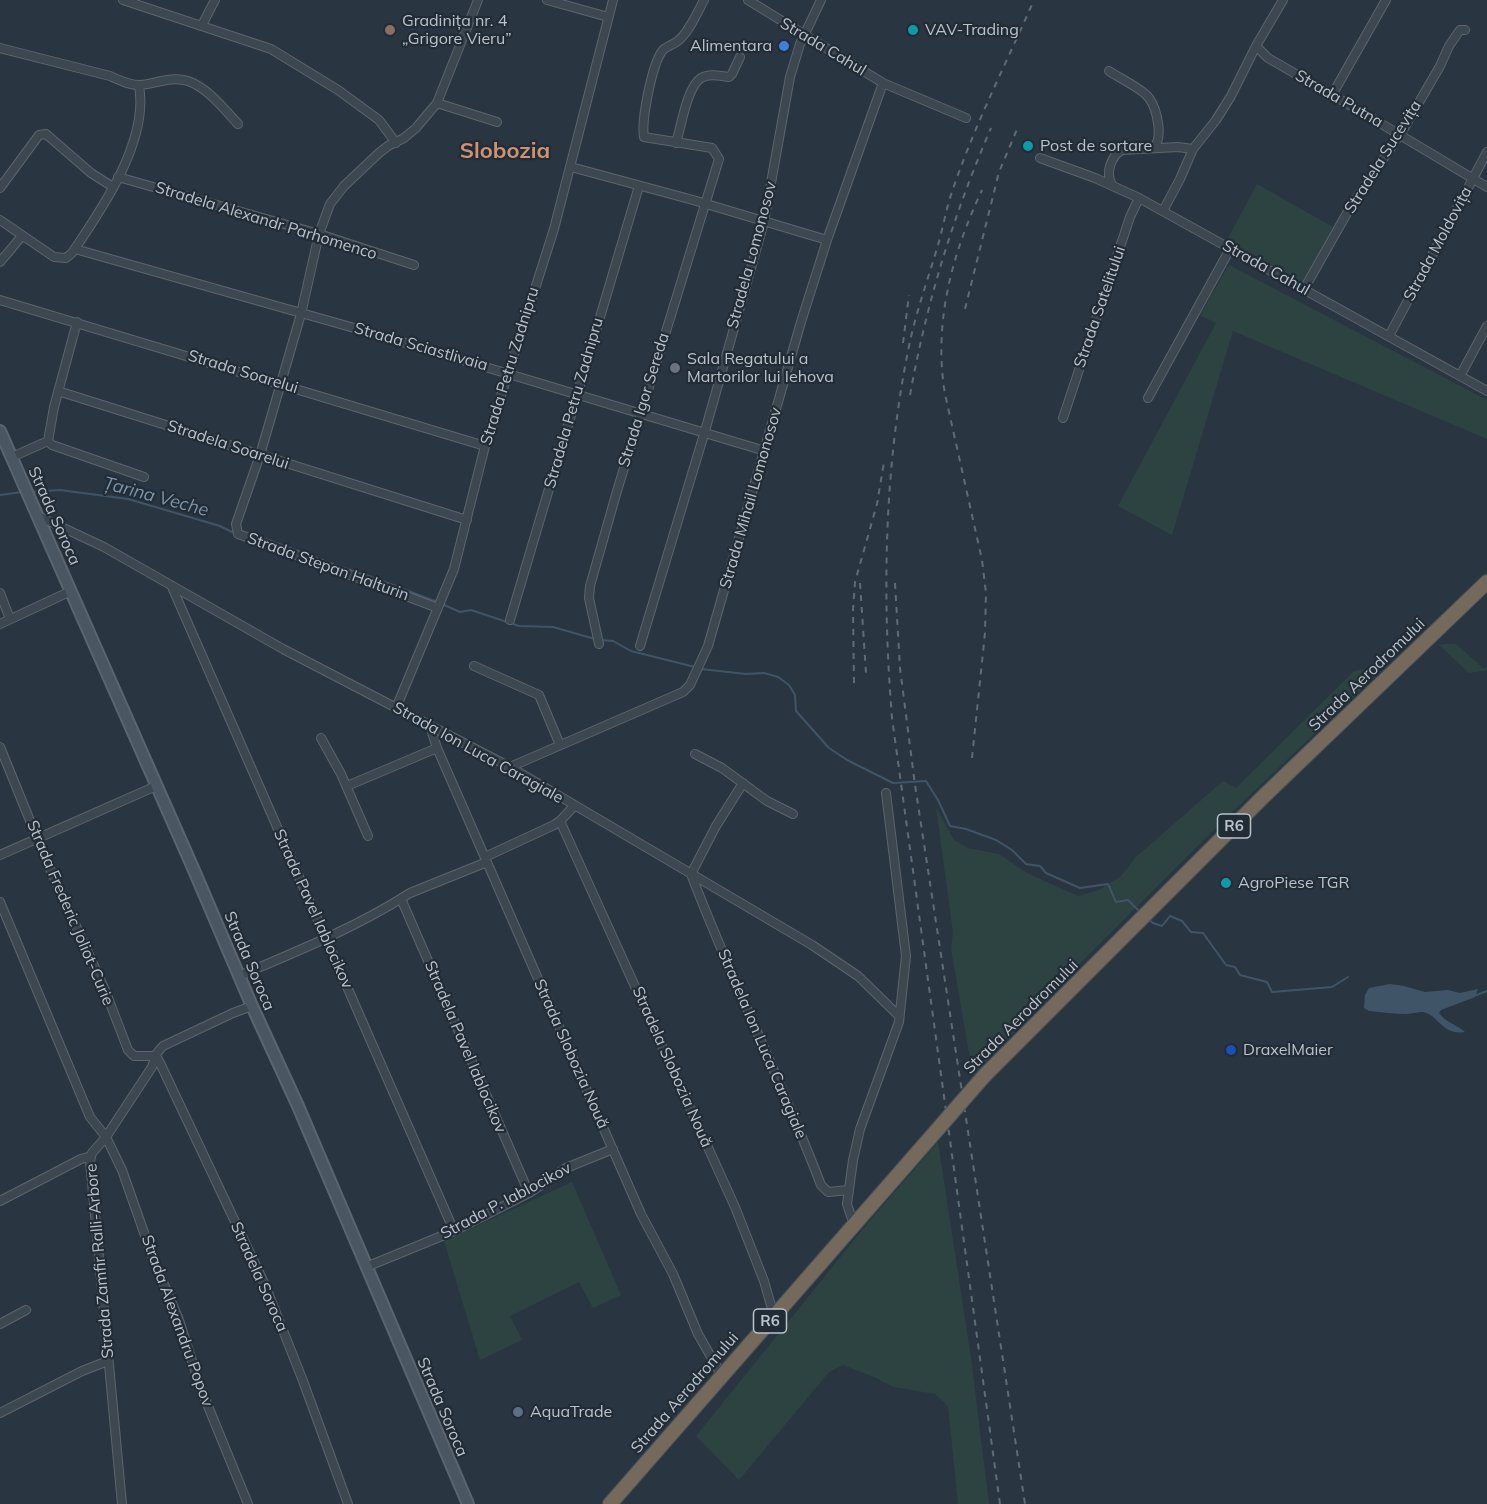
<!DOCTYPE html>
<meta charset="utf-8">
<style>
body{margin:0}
canvas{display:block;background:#293540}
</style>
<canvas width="1487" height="1504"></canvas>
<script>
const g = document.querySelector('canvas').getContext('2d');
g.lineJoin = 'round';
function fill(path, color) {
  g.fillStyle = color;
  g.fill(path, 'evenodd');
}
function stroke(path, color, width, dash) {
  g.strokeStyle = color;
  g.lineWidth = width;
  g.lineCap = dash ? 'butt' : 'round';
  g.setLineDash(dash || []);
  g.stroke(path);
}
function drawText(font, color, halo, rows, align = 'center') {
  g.font = font + ' Mulish,sans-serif';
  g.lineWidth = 4.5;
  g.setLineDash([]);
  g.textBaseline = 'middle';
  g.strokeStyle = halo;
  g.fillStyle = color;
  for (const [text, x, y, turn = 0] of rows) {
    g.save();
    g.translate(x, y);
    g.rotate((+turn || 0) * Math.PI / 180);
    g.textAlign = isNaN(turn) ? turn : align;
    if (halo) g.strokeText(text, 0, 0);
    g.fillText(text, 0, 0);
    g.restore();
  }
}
fill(new Path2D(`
 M1257,184l76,43 -31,55 -75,-42z
 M1229,265l258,135v39l-254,-108 -61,204 -54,-29 98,-183 -16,-8z
 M1446,644h10l28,25 3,-3v4l-18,3 -30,-28z
 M1368,668l8,7 -148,141 -171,170 -84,90 -22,-127 2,-16 -17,-126 18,33 14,8 31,6 28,19 51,23 21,-6 22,-14 15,-19 87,-76 13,7 118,-117z
 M938,1142l33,216 18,146h-31l-10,-98 -13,-12 -41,-7 -20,-10 -31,-12 -14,7 -90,108 -43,-44 171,-212z
 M572,1182l49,113 -28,13 -14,-26 -69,34 12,24 -42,20 -36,-119z`), '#2c4342');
fill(new Path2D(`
 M1390,984l14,2 21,6 23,-2 12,3 18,-4 -3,8 -34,13 -2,3c7,10 17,11 26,19 -23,4 -26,-17 -42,-20 -5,0 -10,1 -15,2 -13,0 -26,-2 -39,-3l-5,-3 1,-13 4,-7z`), '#405468');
stroke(new Path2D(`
 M30,492l30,-2 68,9 92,27 12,6
 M0,495l22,-3
 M253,535l71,26
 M335,565l37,12 65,25
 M442,604l18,8 11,-2 48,16 34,1 42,12
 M601,640l12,1 18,10 64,16
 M701,669l45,5 18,-1 14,4 11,8 6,10 1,16 33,37 18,12 46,23 33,-2 12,19 12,26 16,3 30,11 16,10 14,14 14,2 6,7 34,15 28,-4 8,18 12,-2 13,13
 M1148,919l5,4 9,3 8,-10 12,5 9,11 12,1 23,32 9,2 5,8 27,7 5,10 60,-5 16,-10
 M1464,1000l23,-9`), '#405468', 2);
const street = new Path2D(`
 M123,0l148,49 67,41 41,30 17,23
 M547,0l61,17
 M748,0l135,83 83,35
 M202,25l13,-25
 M1256,46l12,12 80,46 139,83
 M0,48l110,28c9,4 21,10 31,9 16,-2 31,-9 47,-4 20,7 36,28 50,43
 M1109,71c10,7 34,18 40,27 8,11 15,41 4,50
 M1332,95l54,-95
 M437,103l60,19
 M676,143c5,-16 11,-56 25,-65 9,-5 19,-2 28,-1l3,-3 8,-17
 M1040,158l55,20 44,20 348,193
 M571,167l122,33 134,40
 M118,177l201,57 95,31
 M1112,185c-7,-12 -1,-29 10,-35l56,-3 15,2
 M0,188l39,-53 7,-1 45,39 22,14
 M1163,211l17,-32 13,-30 23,-29 15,-24 25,-50 27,-46
 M0,220l54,37 12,1 6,-5c30,-44 77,-112 67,-167
 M75,249l304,86 386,116
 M0,262l22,-26
 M1304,289l47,-83 52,-76 37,-64 9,-20 11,-16h5
 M0,300l485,146
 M77,322l-23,85 -6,34 4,4 92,32
 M1389,336l98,-184
 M1460,376l27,-50
 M58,391l409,129
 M1148,398l82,-149
 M1063,418l67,-201 9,-19
 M12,457l36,-16
 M40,517l64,30 179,102 227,118 302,178 46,31 41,40
 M172,587l282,644
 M0,593l10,26
 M438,608l-168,-63 -32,-11 -2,-10 24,-69 41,-141 18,-80 11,-30 14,-18 35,-33 9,-7 16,-8 12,-10 21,-25 41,-103
 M510,620l129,-434
 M0,624l71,-33
 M599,644l-10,-46 1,-12 27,-95 102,-332 -7,-11 -68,-11c-3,-16 8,-74 19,-87 4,-4 12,-6 16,-10 11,-10 18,-27 25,-40
 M640,646l65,-215 59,-209 26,-145 10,-33 21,-44
 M474,666l65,29 21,50
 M396,708l58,-139 31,-123 69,-217 59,-229
 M430,726l7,22 204,466 32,60 25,60 24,42
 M321,738l20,36 27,62
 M0,747l46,113 59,130 23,60 6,6h22l4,7 105,222 38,96 45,123
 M695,754l27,14 45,33 26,13
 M510,767l173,-75 7,-7 18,-39 93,-324 26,-82 56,-157
 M743,783l-27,43 -25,48c40,105 90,206 130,311l7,7 21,-2
 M347,786l90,-38
 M560,821l175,386 29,74 10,35
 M0,855l156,-69
 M485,857l69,-32 6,-4 14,-15
 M402,901l127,292
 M0,902l90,215 16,20 -14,16 -2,8 32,343
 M239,976c59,-25 118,-49 171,-83l77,-31
 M0,1201l81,-42 10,-3
 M854,1225l-7,-21 6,-44 7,-31 39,-107 7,-66 -20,-163
 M366,1267l88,-36 75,-38 37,-25 47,-19
 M0,1324l26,-14
 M0,1413l82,-42 26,-10
 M248,1504l-47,-115 -22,-69 -25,-59 -32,-91 -16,-33 46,-70 5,-14 6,-7 70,-33 19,-7`);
const secondary = new Path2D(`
 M0,431l193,437 59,138 46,100 170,398`);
const highway = new Path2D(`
 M985,1075l279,-279 223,-214
 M610,1504l320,-366`);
stroke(street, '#5b656d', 10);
stroke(secondary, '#5b656d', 14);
stroke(highway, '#48525a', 16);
stroke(street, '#3d4750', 8);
stroke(secondary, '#4b5663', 10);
stroke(highway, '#75695b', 14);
stroke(new Path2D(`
 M965,309l34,-137 19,-45
 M903,343l6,-48
 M910,395c17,-94 43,-179 81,-267
 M860,583l6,90
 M895,583l5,85 15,117 110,719
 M854,683l-1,-73 2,-28 22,-78 7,-42
 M972,758l13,-125 1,-40 -4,-33 -37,-166c-12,-71 7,-140 37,-204
 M1000,1504l-108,-786c-10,-124 -8,-250 17,-372 7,-34 19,-67 29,-101 4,-14 7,-29 11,-44 22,-69 56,-135 85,-201`), '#5f6b77', 2, [6, 6]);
const highwayBridge = new Path2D(`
 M930,1138l55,-63`);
stroke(highwayBridge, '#48525a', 16, []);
stroke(highwayBridge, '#75695b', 14);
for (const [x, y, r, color] of [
 [390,30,6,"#8d6e63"],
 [913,30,6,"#0f9aa8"],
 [784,46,6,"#3f7fe0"],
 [1028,146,6,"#0f9aa8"],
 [675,368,6,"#6b7280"],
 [1226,883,6,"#0f9aa8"],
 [1231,1050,6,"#1a4fb4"],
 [518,1412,6,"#5c6f8a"]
]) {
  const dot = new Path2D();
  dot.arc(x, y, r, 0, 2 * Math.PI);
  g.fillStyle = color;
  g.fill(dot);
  stroke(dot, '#222c36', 2);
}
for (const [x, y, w] of [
 [1234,826,33],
 [770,1321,33]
]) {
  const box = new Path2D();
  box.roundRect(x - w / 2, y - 12, w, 24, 4.5);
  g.fillStyle = '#222c36';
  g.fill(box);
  stroke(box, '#bac2ca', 1.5);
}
drawText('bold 15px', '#bac2ca', null, [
 ["R6",1234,826],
 ["R6",770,1321]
]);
drawText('16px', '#bac2ca', '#222c36', [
 ["Gradinița nr. 4",402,21],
 ["„Grigore Vieru”",402,39],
 ["VAV-Trading",925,30],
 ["Alimentara",772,46,"right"],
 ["Post de sortare",1040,146],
 ["Sala Regatului a",687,359],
 ["Martorilor lui Iehova",687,377],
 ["AgroPiese TGR",1238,883],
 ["DraxelMaier",1243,1050],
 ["AquaTrade",530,1412]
], 'left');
drawText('16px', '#bac2ca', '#222c36', [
 ["Strada Cahul",823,47,31],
 ["Strada Putna",1339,99,30],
 ["Stradela Sucevița",1383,157,-58],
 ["Stradela Alexandr Parhomenco",266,221,17],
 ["Strada Moldovița",1438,244,-62],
 ["Stradela Lomonosov",752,255,-75],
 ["Strada Cahul",1266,268,29],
 ["Strada Satelitului",1100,307,-71],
 ["Strada Sciastlivaia",421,347,16],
 ["Strada Petru Zadnipru",510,366,-73],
 ["Strada Soarelui",243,372,17],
 ["Strada Igor Sereda",644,400,-73],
 ["Stradela Petru Zadnipru",574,403,-74],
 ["Stradela Soarelui",228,445,18],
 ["Strada Mihail Lomonosov",751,498,-74],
 ["Strada Soroca",54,516,66],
 ["Strada Stepan Halturin",328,567,20],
 ["Strada Aerodromului",1367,675,-44],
 ["Strada Ion Luca Caragiale",478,753,29],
 ["Strada Pavel Iablocikov",313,909,66],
 ["Strada Frederic Joliot-Curie",70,913,67],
 ["Strada Soroca",249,961,67],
 ["Strada Aerodromului",1021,1017,-45],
 ["Stradela Ion Luca Caragiale",762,1044,67],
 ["Stradela Pavel Iablocikov",465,1047,67],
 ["Strada Slobozia Nouă",571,1054,66],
 ["Stradela Slobozia Nouă",672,1067,66],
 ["Strada P. Iablocikov",506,1201,-28],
 ["Strada Zamfir Ralli-Arbore",100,1261,-95],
 ["Stradela Sorocа",259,1277,66],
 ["Strada Alexandru Popov",177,1321,70],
 ["Strada Aerodromului",685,1393,-49],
 ["Strada Soroca",442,1407,67]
]);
drawText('italic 18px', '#7d95aa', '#222c36', [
 ["Țarina Veche",156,497,15]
]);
drawText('bold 22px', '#cd9272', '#222c36', [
 ["Slobozia",505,151]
]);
</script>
